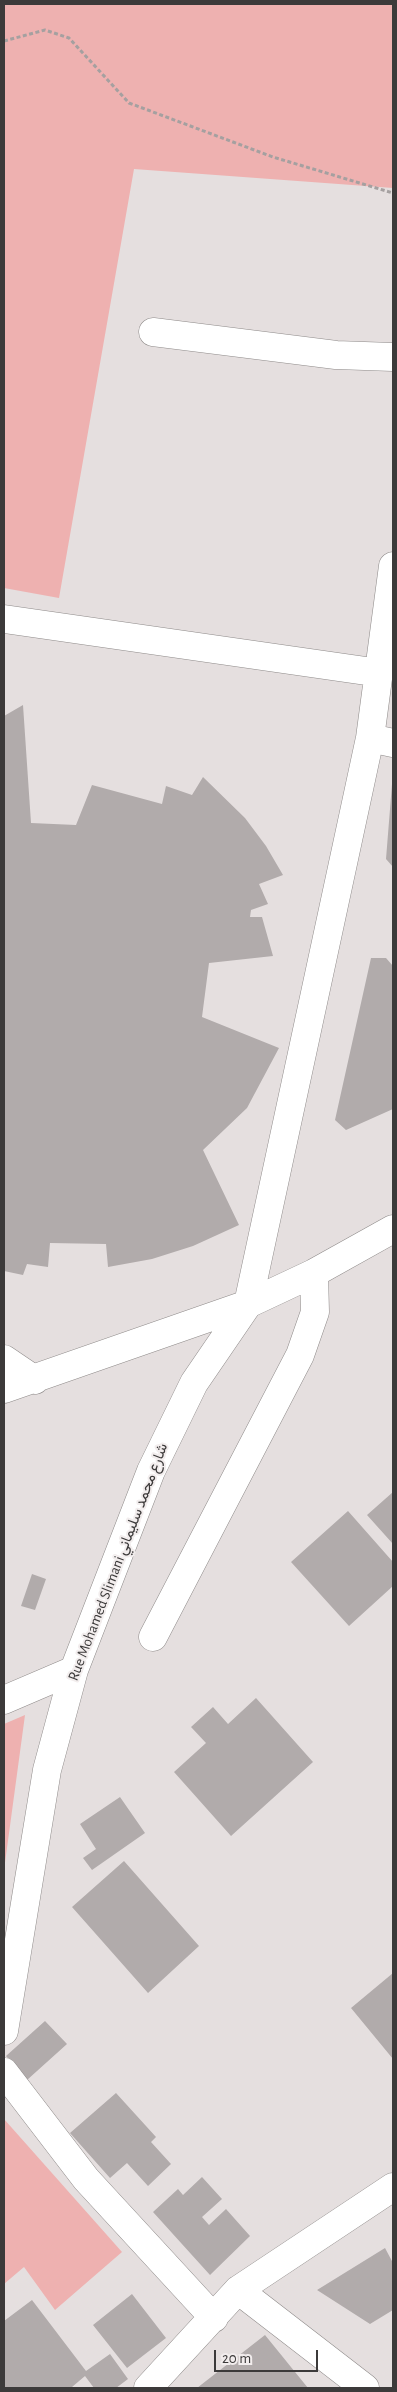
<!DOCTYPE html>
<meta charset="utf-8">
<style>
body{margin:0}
#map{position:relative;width:397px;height:2392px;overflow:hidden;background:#e5dfdf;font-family:"Alegreya Sans",sans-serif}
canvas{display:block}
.frame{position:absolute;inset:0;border:5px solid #3c3a3a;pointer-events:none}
.scale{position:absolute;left:214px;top:2350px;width:104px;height:22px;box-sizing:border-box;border:2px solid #3c3a3a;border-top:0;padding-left:6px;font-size:15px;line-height:18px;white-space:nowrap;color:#3c3a3a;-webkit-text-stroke:4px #f2eded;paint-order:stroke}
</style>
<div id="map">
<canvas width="397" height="2392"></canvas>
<div class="frame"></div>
<div class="scale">20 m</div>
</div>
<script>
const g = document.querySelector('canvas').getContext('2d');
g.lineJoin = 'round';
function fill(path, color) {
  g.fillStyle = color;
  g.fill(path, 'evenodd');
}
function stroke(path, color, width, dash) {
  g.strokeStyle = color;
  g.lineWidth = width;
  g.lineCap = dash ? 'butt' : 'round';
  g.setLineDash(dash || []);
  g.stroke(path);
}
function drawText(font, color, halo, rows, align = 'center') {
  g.font = font + ' "Alegreya Sans",Vazirmatn,sans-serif';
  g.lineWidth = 4;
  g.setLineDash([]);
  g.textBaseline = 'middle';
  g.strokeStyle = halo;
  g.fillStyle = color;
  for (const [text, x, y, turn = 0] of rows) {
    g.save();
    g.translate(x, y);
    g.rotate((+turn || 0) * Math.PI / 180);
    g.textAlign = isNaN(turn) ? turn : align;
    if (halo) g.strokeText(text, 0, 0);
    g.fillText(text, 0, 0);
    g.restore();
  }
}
fill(new Path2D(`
 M4,4h389v184l-259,-19 -75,429 -55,-10z
 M25,1715l-21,155v-146z
 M4,2119l118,133 -67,58 -31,-43 -20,17z`), '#eeb1b0');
fill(new Path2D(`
 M23,705l8,118 45,2 16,-40 70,19 4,-18 26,9 11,-18 42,41 21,28 17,29 -24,9 9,20 -17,6 -1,7h12l11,39 -64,7 -7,54 77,31 -32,60 -44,42 36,75 -46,21 -41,13 -44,8 -2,-23 -56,-1 -2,24 -21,-3 -4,11 -19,-4v-555z
 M392,784h1v83l-7,-8z
 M371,958h15l7,8v143l-47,21 -11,-10z
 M393,1492v52l-26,-29z
 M348,1511l45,51v24l-44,40 -58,-64z
 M32,1574l14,5 -11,31 -14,-4z
 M256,1698l57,64 -82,74 -57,-64 32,-29 -15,-16 22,-20 15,17z
 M120,1797l25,36 -53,37 -9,-12 13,-9 -16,-25z
 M124,1861l75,85 -51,47 -76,-86z
 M393,1973v86l-42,-51z
 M45,2021l22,23 -40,36 -21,-24z
 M116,2093l40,44 -5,5 20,22 -23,22 -21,-23 -17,15 -40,-45z
 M202,2177l20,22 -20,18 7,8 17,-16 24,27 -40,39 -57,-63 25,-23 5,6z
 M385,2248l8,15v47l-23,14 -53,-34z
 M132,2294l34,44 -39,30 -34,-43z
 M32,2300l54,71 24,-17 18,25 -12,9h-22l-9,-12 -13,11 1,1h-69v-67z
 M265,2335l43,53h-111z`), '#b1abab');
const minor = new Path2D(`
 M153,332l183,23 57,2
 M4,619l376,54
 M370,738l23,5
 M4,1359l31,21
 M4,1389l244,-85 122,-566 23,-172
 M153,1637l147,-282 15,-43 -1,-39
 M4,1700l70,-30
 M4,2031l43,-261 27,-100 77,-199 43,-88 54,-79 66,-31 79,-44
 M4,2072l82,107 128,139
 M238,2290l127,98
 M148,2388l90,-98 155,-103`);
stroke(minor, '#8e8a89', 29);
stroke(new Path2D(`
 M4,41l41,-11 24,8 60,65 144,54 120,36`), '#a5a0a0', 3, [4, 2.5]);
stroke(minor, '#fff', 28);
drawText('15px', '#3c3a3a', '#f2eded', [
 ["Rue Mohamed Slimani شارع محمد سليماني",118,1562,-69]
]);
</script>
